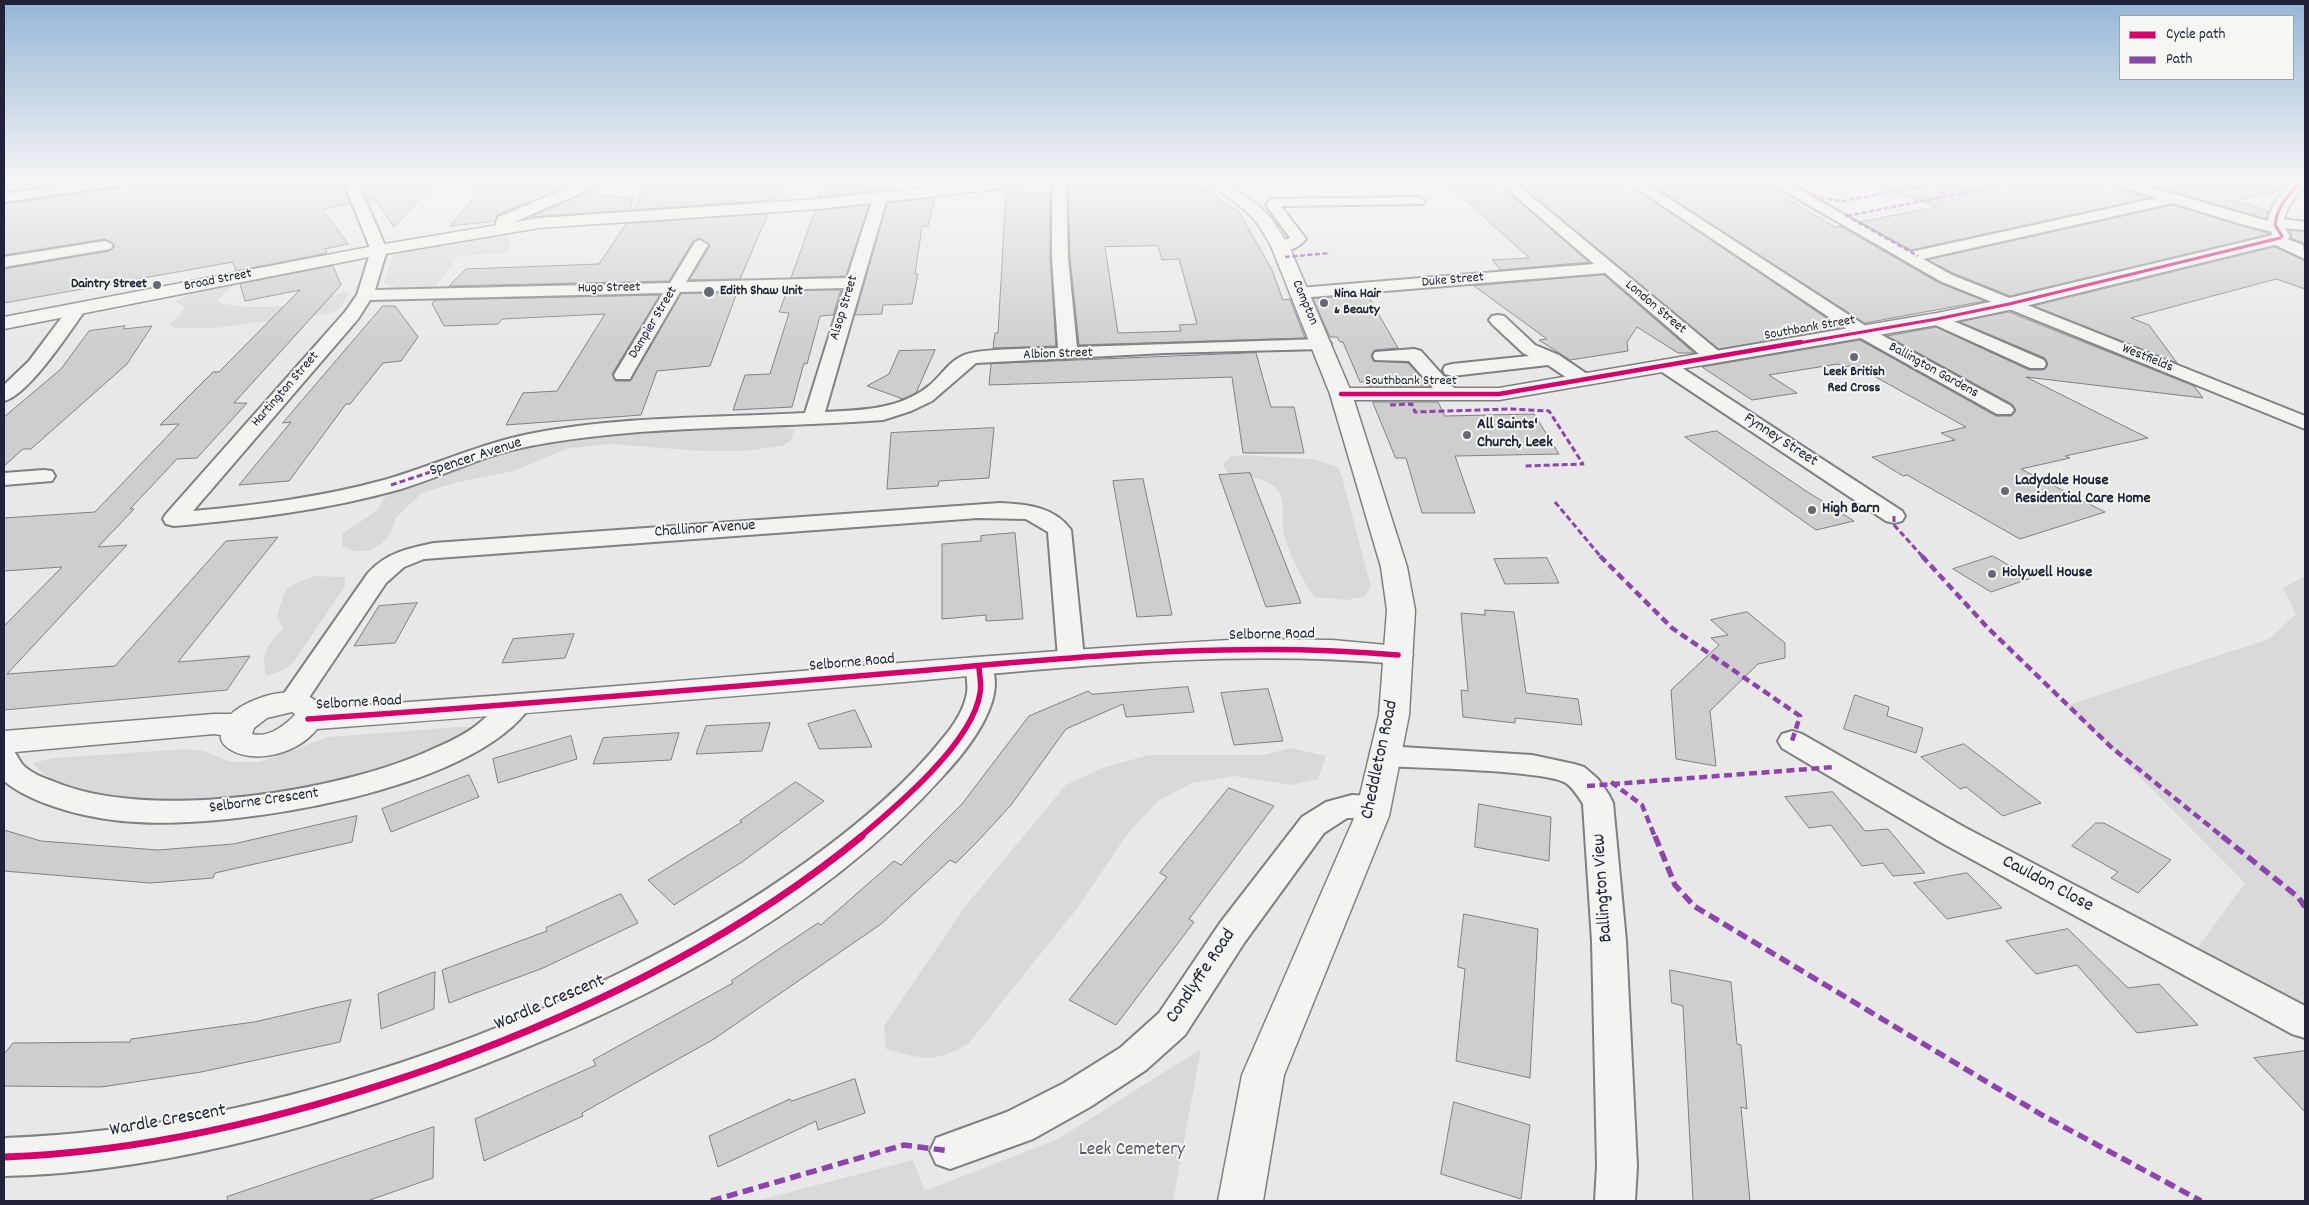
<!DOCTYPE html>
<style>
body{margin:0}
#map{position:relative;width:2309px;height:1205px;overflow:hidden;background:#e8e8e8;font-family:Dekko,sans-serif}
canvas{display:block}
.frame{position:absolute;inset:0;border:5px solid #22223b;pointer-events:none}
.legend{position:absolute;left:2119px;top:15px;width:175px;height:65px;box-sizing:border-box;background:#f6f6f2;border:1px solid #a1a1a9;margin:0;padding:6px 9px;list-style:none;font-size:15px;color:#22223b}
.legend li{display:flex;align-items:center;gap:10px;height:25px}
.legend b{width:25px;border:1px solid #a1a1a9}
</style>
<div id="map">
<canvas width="2309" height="1205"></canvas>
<div class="frame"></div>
<ul class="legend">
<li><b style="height:6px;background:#d6006c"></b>Cycle path</li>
<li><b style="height:6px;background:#8e44ad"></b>Path</li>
</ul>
</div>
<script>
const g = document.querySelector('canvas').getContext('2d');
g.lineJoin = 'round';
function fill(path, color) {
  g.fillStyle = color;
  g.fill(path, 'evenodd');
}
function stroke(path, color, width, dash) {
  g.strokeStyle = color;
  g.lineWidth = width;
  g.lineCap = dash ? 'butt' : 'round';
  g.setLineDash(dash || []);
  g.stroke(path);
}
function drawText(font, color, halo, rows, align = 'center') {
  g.font = font + ' Dekko,sans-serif';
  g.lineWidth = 4;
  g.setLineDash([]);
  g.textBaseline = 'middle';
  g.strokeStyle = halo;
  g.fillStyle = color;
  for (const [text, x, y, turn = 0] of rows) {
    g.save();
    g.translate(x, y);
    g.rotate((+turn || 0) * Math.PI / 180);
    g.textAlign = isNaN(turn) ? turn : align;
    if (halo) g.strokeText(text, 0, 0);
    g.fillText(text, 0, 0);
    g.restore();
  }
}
fill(new Path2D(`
 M509,235v18l-52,4 -23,32 -31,1 -17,-5 -2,-4 9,-26 4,-2z
 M235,284l-18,17c16,10 84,6 103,0 11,-4 17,-10 29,-9l-7,14 -10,7 -117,15h-41l-4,-5 10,-8 4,-8 -9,-6 17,-8z
 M770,425l13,1 11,4 -3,10 -9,6 -40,5h-40l-92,-7 -44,5 -52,22 -60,12 -32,10 -26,24 -6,17 -9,10 -12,7h-15l-12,-5v-12l36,-24 5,-11 15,-12 125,-43 70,-9z
 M1241,455l70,4 27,8 4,10 29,110 -7,10 -18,3 -31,-3c-12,-14 -26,-44 -31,-62 -4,-16 5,-39 -12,-50 -17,-11 -26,-6 -44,-11l-5,-10 7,-7z
 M316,576l29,1v9l-52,77 -9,7 -18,6c-5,-26 1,-29 17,-48l-6,-11c10,-32 6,-30 39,-41z
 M2305,576v431l-109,-57 49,-67 -122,-123 -58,-54 204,-67 27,-25 -13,-26z
 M460,727h10l-3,7c-107,46 -267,93 -382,57 -20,-6 -39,-10 -52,-28l21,-5 133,-9 17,2 27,11h28l70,-25z
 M1291,748l35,8 -8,23 -27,6 -57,-9 -42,7 -34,18 -30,32 -49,73 -110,137c-35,21 -45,16 -83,6l-2,-23 51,-75 28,-42 103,-124 36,-17 47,-13h114z
 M1201,1049l-28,152h-417l157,-41 12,31 133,-52z`), '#d9d9da');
const building = new Path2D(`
 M45,181h38l-79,11v-5z
 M130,181h211l9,23 -28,5 26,35 -23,5 2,4 -91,18 -3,-9 -229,41v-34l106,-18 5,-5 -10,-7 -101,16v-51l117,-17z
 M359,181h77l-42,46 -19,-28 -7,2z
 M461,181h93l-7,5 15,3 -65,26 -2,6 -45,5 27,-32z
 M646,181h136l-8,19 -139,10z
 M825,181h63l4,8 -73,8z
 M1068,181h124l47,31 33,58 11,30 7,-1 15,39 -226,7 -9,-87zM1158,246l4,14 17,-1 18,65 -18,1 2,6 -63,2 -13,-86z
 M1445,181h51l93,81 -88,8 -9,-10 37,-2z
 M1516,181h108l217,147 -122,21z
 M1645,181h111l79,46 5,-1 99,57 46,18 -120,22z
 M1875,181h68l4,5 15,4 8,-4 -2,-5h138l3,5 41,12 -239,52 -51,-28 77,-15 -62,-23z
 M2135,181h146l1,9 -46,11 32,10 -2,8z
 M587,193l45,6 -1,11 -101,7z
 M1050,193v65l6,88 -63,2 2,-15h3l8,-139z
 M935,198l-7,28 -6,1 -7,47h3l-6,30 -29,1 -1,9 -27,1 32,-112z
 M869,205l-23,71 -55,2 24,-67z
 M2173,205l97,29 -260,62 -57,-23 -25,-13z
 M768,214l-28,65 -51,1 21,-34 -11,-8 -6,3 -24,40 -220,5 17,-17 133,-5 27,-40z
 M2289,230l16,2v15l-1,-4 -13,-5 1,-3z
 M2275,247l30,14v28l-29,-10 -145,39 18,7 28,38 -143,-57z
 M333,266l8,19 -107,118h13l-50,55 -20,1 -47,50h4l-36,38 29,-2 -120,129 108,-8 111,-125 52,-4 -100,125 72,-6 -23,34 -223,20v-84l58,-59 -58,4v-53l91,-6 84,-88 -19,1 53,-53h6l81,-82 -55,11 -5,-17z
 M1604,275l90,78h-16l-41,-26 -10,15 1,9 -58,9 -31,-20 8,-1 -73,-53z
 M841,290l-8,25 -13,1 -13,48 -3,-1 -12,44 -59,3 12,-35 25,-1 19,-61 -10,-1 8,-21z
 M734,293l-2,2h4l-26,71 -53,5 -16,44 -135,10 17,-32 34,-2 48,-77 -103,5 -4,5 -54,2 -12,-22 3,-4 225,-5 -48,79 4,7h14l51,-87z
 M1367,294l31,54 -23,2 -4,5 2,6 35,2 21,23h-62l-2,-4h-5l-17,-40h-3l-3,-5h-7l-17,-38z
 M383,306h12l23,31 -17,24 -18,2 -33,41h-4l-57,77 -50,4 52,-63 -8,1z
 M2009,312l185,74 9,12 -177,-21 122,61 -83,18 5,2 -49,11 84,43 -85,27 -113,-64 -4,1 -31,-19 83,-17 -14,-7 25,-6 -112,-62 -10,2 -6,-3 -69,11 28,18 -45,7 -50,-33 158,-27 136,76h15l5,-6 -4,-6 -125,-68 49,-9 93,43h15l4,-5 -3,-7 -85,-36z
 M125,326l-2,3 29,-3 -25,38 -96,85h-8l-19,17v-49l57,-48 28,-38z
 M935,350l-19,43 -13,6 -36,-13 22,-12 10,-23z
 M1256,353l15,54h23l10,46h-61l-11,-76 -243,8 2,-21z
 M1373,402h65l7,14 89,-2 25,40 -104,2 20,57h-53l-16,-55h-10z
 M994,428l-5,50 -50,3 -1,5 -51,3 4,-56z
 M1717,431l89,60 48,30 -38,9 -131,-93z
 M1250,473l8,21 43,109 -35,4 -47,-132z
 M1143,479l13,60 16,76 -35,2 -24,-136z
 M1015,533l8,86 -37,2v-6l-44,4v-75l39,-3v-5z
 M1993,556l38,22 -40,14 -38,-23z
 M1547,558l12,25 -54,1 -11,-25z
 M417,603l-22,40 -41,3 25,-40z
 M1485,610l29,2 12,81 52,6 4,26 -67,-7v5l-52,-6 -2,-27 7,1 -7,-78 24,2z
 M1747,612l38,31v15l-27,6 -48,47 6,55 -40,-7 -5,-69 48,-45 -8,-7 17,-3 -17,-15z
 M574,634l-9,24 -63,5 11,-24z
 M1188,687l6,25 -68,5 -3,-13 -57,25 -55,76 -33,36 -22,22 -6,-3 -69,64 -167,115 -132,74 1,3 -99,45 -9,-42 121,-54 -3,-5 140,-77 -2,-2 87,-58 3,2 73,-64 7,4 61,-61 67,-88 59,-25 4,3z
 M1268,689l15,52 -49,4 -13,-52z
 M1855,695l34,12 -2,9 36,12 -7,25 -72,-24z
 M855,710l17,37 -53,2 -11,-25z
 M770,723l-8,28 -66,3 10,-28z
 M679,733l-8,27 -78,4 10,-26z
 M571,736l6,23 -79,24 -5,-24z
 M1964,744l77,59 -38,13 -37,-29 -6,2 -39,-32z
 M469,775l10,22 -88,35 -9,-23z
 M796,782l28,19 -82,61 -68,43 -26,-25 94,-58 -2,-1z
 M1229,788l45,18 -85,113 5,3 -78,103 -47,-25 98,-123 -7,-4z
 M1833,792l32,39 23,-2 37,44 -32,3 -10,-13 -21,3 -31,-41 -22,3 -24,-31z
 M1479,804l72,13 -2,44 -74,-14z
 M357,816l-5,26 -137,31 -2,5 -63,5 -146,-12v-41l37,11 117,9 75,-6z
 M2096,823h8l67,37 -33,33 -27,-15 7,-6 -46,-26z
 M1967,873l35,35 -55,11 -33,-36z
 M621,894l17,29 -95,45 -94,35 -7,-33 105,-39 -1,-3z
 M1464,914l74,15 -8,149 -74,-17 9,-92 -7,-2z
 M2068,929l60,59 31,-4 39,41 -61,8 -60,-68 -41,9 -30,-33z
 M1670,970l61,12 6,62 4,1 6,64 -6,-2 9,94h-57l-10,-195 -11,-3z
 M435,972l-1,37 -53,20 -3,-35z
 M351,1000l-11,42 -139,30 -100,15 -97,-1v-32l9,-11 117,-1 1,-3 123,-17z
 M2305,1051v61l-51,-54z
 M855,1079l10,34 -47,17 -2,-9 -98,46 -9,-31 81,-37 1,2z
 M1454,1102l76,23 -9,74 -80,-25z
 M434,1127l-1,51 -66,23h-139l-1,-4z`);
fill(building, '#cececf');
stroke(building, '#808084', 1);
const street = new Path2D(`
 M94,181h34l-7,4 -117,17v-8z
 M343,181h14l30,69 -12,40 295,-7 25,-41 5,-2 8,5 -22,37 161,-4 26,-80 7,-4 5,1 2,3 -62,214c36,-2 75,-2 105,-27 11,-9 19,-24 34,-30 18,-7 72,-6 94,-7l-6,-90v-77h14l2,77 9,89 245,-8 6,1 3,4 -3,4 -6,1 -158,4 -188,10 -44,38 -21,10 -28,9c-117,9 -237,4 -353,26 -45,8 -86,30 -129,43 -74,21 -150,30 -227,37l-8,-2 -3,-5 3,-5 179,-202 12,-17 14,-45zM844,288l-39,125c-92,5 -186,3 -276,21 -50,10 -96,32 -145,46 -62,17 -126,25 -191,31l165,-192 12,-19 293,-7 -49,82 2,4h14l2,-4 48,-83z
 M1498,181h15l208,172 2,4 -2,4h-14l-102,-88 -306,25 -6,-1 -2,-4 2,-4 6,-1 295,-24z
 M1626,181h16l227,147 142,78 3,4 -3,4h-14l-140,-78z
 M1767,181h17l127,71 246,-54 -47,-14 -2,-3h21l139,40 7,-3 30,4v8l-21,-2 -2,3 -5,2 -36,-9 -68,-21 -250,56 29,16 353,141v13l-365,-148z
 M1945,181h21l3,3 -7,4 -15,-4z
 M1418,197l7,4 -2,3 -142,2 25,33c-7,9 -25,18 -34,7l3,-3 15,-5 -24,-33 5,-6z
 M2276,235l27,10 2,14 -34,-16 -3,-3z
 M105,241l5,2 3,3 -3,3 -106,18v-10z
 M77,304l6,1 3,4c-16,22 -57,86 -82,92v-16l25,-24 42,-56z
 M1937,314l107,46 2,4 -2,4h-14l-99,-45 -3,-4 3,-4z
 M1498,315l6,1 31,29 24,10 31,21 3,4 -3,4h-14l-28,-19 -96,11 -7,-2 -2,-4 2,-4 7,-2 77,-8 -6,-3 -31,-29 -3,-4 3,-4z
 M1414,349l7,2 34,38 3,4 -3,4h-14l-32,-36 -34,-1 -2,-4 2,-4z
 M1666,360l7,2 229,149 3,5 -3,5 -8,2 -8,-2 -227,-151 -2,-4 2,-4z
 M44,470l8,1 3,5 -3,5 -48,4v-12z
 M1000,503c26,1 55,4 71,27l13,128 -4,6 -9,2 -9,-2 -4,-6 -10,-126 -22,-13 -48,-1 -554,41 -20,8 -18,16 -84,125 -10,3 -10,-3 -4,-6 90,-129c18,-20 41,-25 66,-30z
 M979,658l9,2c24,35 -20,89 -43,114 -134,150 -324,241 -510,309 -135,49 -287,90 -431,93v-38c264,-8 586,-121 801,-275 50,-36 100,-77 138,-125 11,-13 21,-28 24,-45 2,-12 -4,-23 3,-33z
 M517,696l10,3 4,6c-55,86 -299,124 -395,117 -41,-2 -100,-15 -132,-41v-33l10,3c3,4 5,9 8,13 8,9 22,14 33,18 95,40 288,10 380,-34 14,-6 31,-14 43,-24 13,-10 23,-24 39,-28z
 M1792,731l10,3 162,93 341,179v32l-13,-4 -350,-191 -160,-95 -4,-7 4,-7z
 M1385,746l147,9 42,9 10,3 14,12 11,16 4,8 13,138 11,225 -2,35h-40l2,-35 -5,-225 -9,-137c-5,-8 -10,-16 -17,-21 -21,-13 -149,-15 -181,-17l-10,-3 -5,-7 5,-7z
 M1352,795l22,1 11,3 4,8 -4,8 -11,3h-27l-23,15 -80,110 -59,92 -39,35 -56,37 -57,32 -83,30 -14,-5 -6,-13 6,-13 71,-26 57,-29 56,-35 39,-35 61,-90 82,-106 24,-15z`);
const secondary = new Path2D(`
 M585,181h20l-3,3 -90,39 -4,10h-12l-2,-4 4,-12z
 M2294,181h11v5c-11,12 -20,22 -22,39l7,11 -4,6 -277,68 -72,15 -438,75h-158l-8,-1 -3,-5 3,-5 8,-1h158l438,-75 72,-15 264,-63 -6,-10c2,-19 14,-32 27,-44z
 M1247,639l85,1 66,6 10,3 5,6 -5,6 -10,3c-165,-15 -330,3 -494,18 -196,16 -391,33 -587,47 -18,23 -59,36 -86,21 -6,-4 -11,-8 -10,-15l-7,-1 -210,19v-22l210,-17h17c20,-18 73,-35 91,-6 309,-20 616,-52 925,-69zM292,712l3,2 -2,3c-11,10 -25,21 -41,17l2,-6 13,-10z`);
const highway = new Path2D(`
 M988,181h48l-8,5 -210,23 -279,19 -160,27 -375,74v-12l375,-72 160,-27 279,-19z
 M1206,181h17l35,24 13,13 18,28 63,148 55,173 8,43 -6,105 -20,101 -105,259 -21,126h-45l24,-126 113,-259 24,-101 8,-105 -6,-43 -51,-173 -59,-148 -13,-22 -12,-13z
 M2289,181h16v5l-13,-2z`);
stroke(street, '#808084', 4);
stroke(secondary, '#808084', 3);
stroke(highway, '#808084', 3);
fill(street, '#f3f3f1');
fill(secondary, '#f3f3f1');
fill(highway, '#f3f3f1');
stroke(new Path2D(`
 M1786,181l35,17 23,3 104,-20
 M1952,181l10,3
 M1845,215l73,41
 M1847,216l175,-35
 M1285,257l45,-4`), '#8e44ad', 2.5, [5, 2.5]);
stroke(new Path2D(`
 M1390,405l22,-1 3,8 96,-3 38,2 34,53 -59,2
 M391,485l58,-19
 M1555,502l46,55
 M1894,516v9l29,32`), '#8e44ad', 3, [6, 3]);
stroke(new Path2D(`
 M1600,556l72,72 128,88 -8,25
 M1922,556l65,71 124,120 112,90
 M1611,782l31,23 13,32
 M1587,786l248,-19`), '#8e44ad', 4.5, [8, 4.5]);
stroke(new Path2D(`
 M1655,836l20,49 19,21 348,209 159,86
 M2222,836l76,61 7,10
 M711,1201l193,-56 46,6`), '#8e44ad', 5.5, [11, 5.5]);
stroke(new Path2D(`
 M1793,344l144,-25 72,-15 271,-66 2,-2 -7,-11c2,-19 14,-31 27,-44`), '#d6006c', 3);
stroke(new Path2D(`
 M1341,394h158l302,-52`), '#d6006c', 4.5);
stroke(new Path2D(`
 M308,719c199,-13 398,-30 597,-47 164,-14 329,-32 493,-17
 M860,837c37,-31 113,-95 120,-144 2,-9 -1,-18 -1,-27`), '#d6006c', 5.5);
stroke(new Path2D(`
 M4,1157c147,-5 294,-42 433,-91 152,-55 300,-127 425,-230`), '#d6006c', 7);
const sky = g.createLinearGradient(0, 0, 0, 349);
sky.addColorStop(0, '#95b6d7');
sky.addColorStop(0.52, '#f5f5f5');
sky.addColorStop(1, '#f5f5f500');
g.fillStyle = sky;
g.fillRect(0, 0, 2309, 349);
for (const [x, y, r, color] of [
 [157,285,5,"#676778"],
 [709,292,6,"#676778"],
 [1324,303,5,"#676778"],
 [1854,357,5,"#676778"],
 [1467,435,5,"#676778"],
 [2005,491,5,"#676778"],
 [1812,510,5,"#676778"],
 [1992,574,5,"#676778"]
]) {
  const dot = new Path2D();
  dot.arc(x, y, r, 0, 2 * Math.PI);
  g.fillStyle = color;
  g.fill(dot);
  stroke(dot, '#f6f6f2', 2);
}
drawText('14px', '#22223b', '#f6f6f2', [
 ["Broad Street",218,281,-11],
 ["Duke Street",1453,281,-5],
 ["Hugo Street",609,289,-1],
 ["Compton",1304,303,67],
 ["Alsop Street",845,308,-73],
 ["London Street",1655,308,40],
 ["Dampier Street",654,323,-59],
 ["Southbank Street",1810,329,-10],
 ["Albion Street",1058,355,-2],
 ["Westfields",2147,359,22],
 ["Ballington Gardens",1933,371,29],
 ["Southbank Street",1411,382],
 ["Hartington Street",286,390,-49]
]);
drawText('bold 14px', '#22223b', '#f6f6f2', [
 ["Daintry Street",147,285,"right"],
 ["Edith Shaw Unit",720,292],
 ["Nina Hair",1334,295],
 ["& Beauty",1334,311],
 ["Leek British",1854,373,"center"],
 ["Red Cross",1854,389,"center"]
], 'left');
drawText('bold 16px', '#22223b', '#f6f6f2', [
 ["All Saints'",1477,426],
 ["Church, Leek",1477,444],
 ["Ladydale House",2015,482],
 ["Residential Care Home",2015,500],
 ["High Barn",1822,510],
 ["Holywell House",2002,574]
], 'left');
drawText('16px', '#22223b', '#f6f6f2', [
 ["Fynney Street",1780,441,33],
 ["Spencer Avenue",476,458,-18],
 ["Challinor Avenue",705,530,-4],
 ["Selborne Road",1272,636,-1],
 ["Selborne Road",852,664,-5],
 ["Selborne Road",359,704,-3],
 ["Selborne Crescent",264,802,-8]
]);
drawText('19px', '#22223b', '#f6f6f2', [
 ["Cheddleton Road",1381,760,-78],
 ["Cauldon Close",2047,885,28],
 ["Ballington View",1604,888,-94],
 ["Condlyffe Road",1202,977,-56],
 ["Wardle Crescent",550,1004,-23],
 ["Wardle Crescent",168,1122,-10]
]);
drawText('19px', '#555567', '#f6f6f2', [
 ["Leek Cemetery",1132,1151]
]);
</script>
